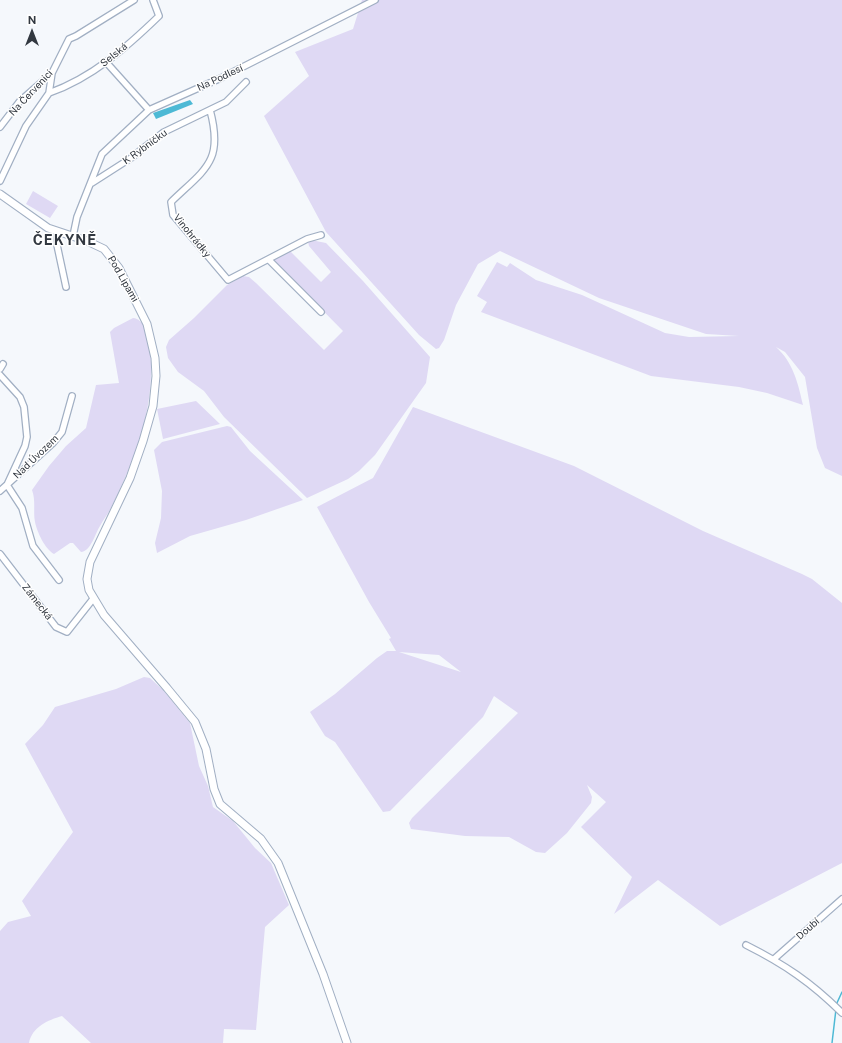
<!DOCTYPE html>
<meta charset="utf-8">
<style>
body{margin:0}
#map{position:relative;width:842px;height:1043px;overflow:hidden;background:#f5f8fc;font-family:"Public Sans",sans-serif}
canvas{display:block}
.north{position:absolute;left:12px;top:12px;width:40px;height:40px;-webkit-text-stroke:3px #fff;paint-order:stroke;rotate:0deg;font-size:11px;font-weight:700;line-height:16px;text-align:center;color:#323840}
.north::after{content:'';display:block;margin:auto;width:14px;height:18px;background:#323840;clip-path:polygon(50% 0,100% 100%,50% 72%,0 100%)}
</style>
<div id="map">
<canvas width="842" height="1043"></canvas>
<div class="north">N</div>
</div>
<script>
const g = document.querySelector('canvas').getContext('2d');
g.lineJoin = 'round';
function fill(path, color) {
  g.fillStyle = color;
  g.fill(path, 'evenodd');
}
function stroke(path, color, width, dash) {
  g.strokeStyle = color;
  g.lineWidth = width;
  g.lineCap = dash ? 'butt' : 'round';
  g.setLineDash(dash || []);
  g.stroke(path);
}
function drawText(font, color, halo, rows, align = 'center') {
  g.font = font + ' "Public Sans",sans-serif';
  g.lineWidth = 3;
  g.setLineDash([]);
  g.textBaseline = 'middle';
  g.strokeStyle = halo;
  g.fillStyle = color;
  for (const [text, x, y, turn = 0] of rows) {
    g.save();
    g.translate(x, y);
    g.rotate((+turn || 0) * Math.PI / 180);
    g.textAlign = isNaN(turn) ? turn : align;
    if (halo) g.strokeText(text, 0, 0);
    g.fillText(text, 0, 0);
    g.restore();
  }
}
fill(new Path2D(`
 M362,0h480v476l-17,-8 -8,-20 -12,-71 -20,-25 -9,-5c17,15 22,36 27,58l-36,-12 -28,-6 -88,-11 -170,-64 6,-10 -10,-6 20,-34 10,5 3,-4 26,17 46,15 83,38 24,4 50,-1 -33,-2 -107,-36 -99,-47 -22,13 -22,41 -12,35 -5,8 -3,1 -17,-14 -93,-103 -62,-116 45,-40 -14,-24 58,-23z
 M33,191l25,15 -8,12 -24,-14z
 M311,240l15,3 37,38 67,76 -4,26 -51,72 -16,16 -11,8 -41,19 -83,-81 -20,-26 -26,-19 -10,-14 -2,-11 3,-7 25,-22 33,-33 16,-9 6,1 7,6 68,67 19,-19 -70,-71 17,-9 31,31 10,-10 -22,-26 -1,-4z
 M133,318c11,1 14,15 16,23 9,59 -12,115 -38,167 -3,6 -8,12 -11,18 -5,8 -9,25 -19,26l-8,-9h-3l-16,11c-9,-5 -17,-22 -19,-32 -2,-11 1,-21 -3,-32l17,-24 17,-20 20,-18 10,-43 23,-2 -9,-51 4,-4z
 M196,401l24,23 -57,15 -6,-30z
 M413,407l161,59 129,65 99,43 10,5 30,24v260l-122,63 -62,-46 -44,34 18,-37 -51,-50 25,-25 -19,-17 5,12 -1,6 -24,30 -22,20 -9,-1 -27,-15 -44,-1 -54,-7 -2,-6 3,-5 106,-105 -24,-17 -11,21 -93,94 -7,1 -37,-54 -11,-16 -10,-6 -15,-24 25,-18 42,-36 10,-7h9l-7,-12 2,-1 -22,-36 -52,-95 56,-29zM399,652l40,3 22,17z
 M227,426l4,1 19,24 53,49 -57,20 -56,16 -33,17 -2,-10 6,-25 1,-27 -8,-41 8,-8z
 M144,677l6,1 13,12 27,33 9,43 9,20 5,21 20,14 22,27 16,15 18,42 -24,22 -9,103 -32,-1 -1,14h-132l-29,-27c-14,4 -30,11 -33,27h-29v-112l8,-9 23,-6 -9,-15 51,-69 -48,-88 18,-19 12,-18 61,-18z`), '#dfd9f4');
fill(new Path2D(`
 M190,100l3,4 -37,15 -3,-6z`), '#4db9d5');
stroke(new Path2D(`
 M836,1005l6,-13
 M832,1043l4,-34`), '#4db9d5', 1.5);
const street = new Path2D(`
 M106,62l43,48
 M49,93c43,-15 78,-46 110,-77l-6,-16
 M210,110c14,52 -5,59 -39,92l2,13 55,65 79,-41 14,-4
 M0,127l20,-26 32,-28 17,-34 7,-3 58,-36
 M0,181l26,-55 23,-33 3,-20
 M92,183l39,-25 33,-26 62,-30 20,-20
 M57,232v13l9,42
 M73,236l4,-19 25,-63 47,-44 72,-32 154,-78
 M269,260l52,52
 M0,369l3,-5
 M0,375l20,22 4,10 3,30 -2,9 -18,39 15,23 11,38 26,34
 M0,491l53,-48 9,-11 10,-36
 M0,554l56,73 11,5 26,-33
 M746,945c38,19 66,38 96,68
 M774,959l68,-60`);
const secondary = new Path2D(`
 M0,194l48,34 39,13 17,8 15,19 28,56 8,34 1,18 -3,30 -10,35 -13,37 -40,84 -3,17 2,11 15,25 63,73 28,34 11,27 8,40 6,15 41,35 17,24 45,111 24,69`);
stroke(street, '#a1afc3', 8);
stroke(secondary, '#a1afc3', 9);
stroke(street, '#fff', 5.5);
stroke(secondary, '#fff', 7);
drawText('10px', '#323840', '#fff', [
 ["Selská",114,55,-39],
 ["Na Podlesí",220,78,-25],
 ["Na Červenici",31,93,-47],
 ["K Rybníčku",145,147,-36],
 ["Vinohrádky",192,236,51],
 ["Pod Lipami",123,279,60],
 ["Nad Úvozem",36,457,-44],
 ["Zámecká",37,602,52],
 ["Doubí",808,929,-42]
]);
g.letterSpacing = '1px';
drawText('bold 14px', '#323840', '#fff', [
 ["ČEKYNĚ",65,241]
]);
g.letterSpacing = '0px';
</script>
